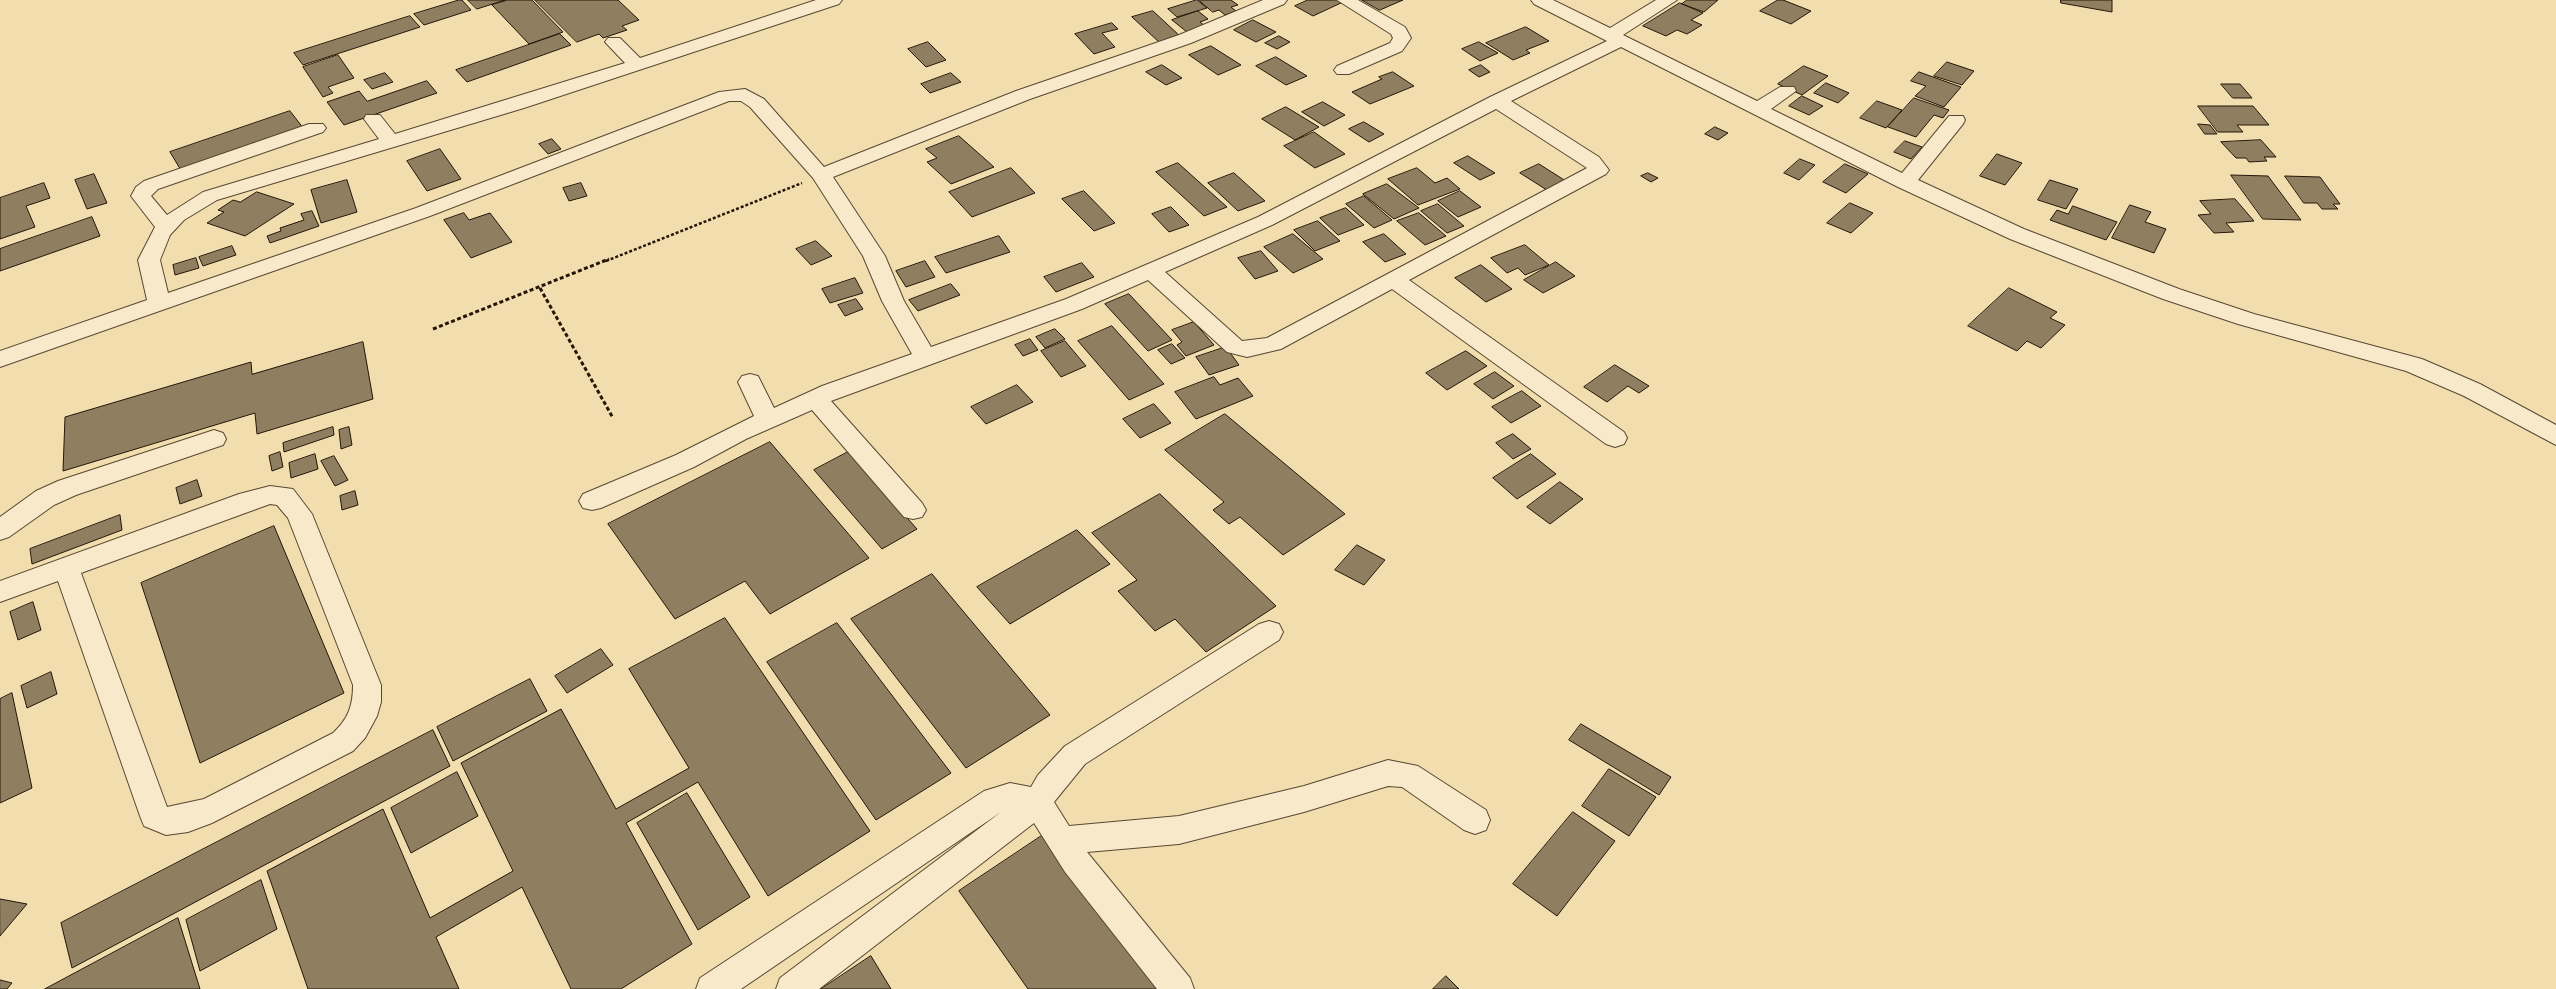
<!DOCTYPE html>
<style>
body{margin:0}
canvas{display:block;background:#f2ddae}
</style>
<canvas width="2556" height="989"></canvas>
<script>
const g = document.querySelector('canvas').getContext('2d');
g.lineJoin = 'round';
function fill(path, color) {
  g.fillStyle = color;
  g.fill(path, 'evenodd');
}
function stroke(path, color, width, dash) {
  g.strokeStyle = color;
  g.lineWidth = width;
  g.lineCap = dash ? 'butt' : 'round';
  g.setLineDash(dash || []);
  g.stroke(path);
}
const building = new Path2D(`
 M459,0h3l9,10 -47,15 -10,-11z
 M468,0h37l-28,9z
 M508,0h24l31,32 -34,12 -37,-39z
 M535,0h83l21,20 -17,6 5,4 -24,8 -4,-4 -22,8z
 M1197,0l10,8 -30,9 -9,-8z
 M1199,0h32l7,5 -7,2 5,4 -11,4 -6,-5 -6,2z
 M1308,0h32l3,2 -30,14 -18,-10z
 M1362,0h41l-23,10z
 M1687,0h31l-14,12 -22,-8z
 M1778,0h5l28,11 -20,13 -31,-13z
 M2061,0h51v12l-51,-9z
 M1680,3l23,10 -12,7 11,5 -15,9 -10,-4 -11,6 -23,-10z
 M1153,11l28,26 -21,6 -28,-26z
 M1198,11l10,8 -8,3 5,4 -18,6 -15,-12z
 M410,16l10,11 -117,38 -9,-12z
 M1253,20l23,12 -20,10 -22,-12z
 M1112,23l6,6 -16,4 13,14 -21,7 -19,-20z
 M1526,27l23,14 -23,9 4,3 -17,7 -27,-17z
 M560,34l11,11 -104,37 -11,-12z
 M1279,36l11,6 -13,7 -12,-6z
 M928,42l18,18 -20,7 -18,-18z
 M1479,42l19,11 -18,8 -18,-12z
 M1211,46l30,19 -23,10 -29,-20z
 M338,55l16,23 -26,9 5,6 -10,4 -20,-30z
 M1276,57l31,19 -21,9 -30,-19z
 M1947,62l27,9 -12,14 -28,-9z
 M1162,65l20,13 -16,7 -20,-13z
 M1481,65l9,7 -11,5 -10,-7z
 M1804,66l24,10 -26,19 -24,-11z
 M1393,72l21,14 -44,18 -18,-12 30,-13 -3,-2z
 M1919,72l42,15 -17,20 -29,-11 11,-10 -15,-5z
 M385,73l8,9 -21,7 -8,-9z
 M951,73l10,9 -31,11 -9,-9z
 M427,81l10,12 -93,32 -17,-23 32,-11 8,10z
 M1826,83l23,10 -11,10 -24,-10z
 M2221,84h19l12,14h-19z
 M1802,96l21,10 -14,9 -20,-9z
 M1914,98l35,12 -6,8 -9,-3 -18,22 -28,-10z
 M1877,101l25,9 -16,18 -26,-10z
 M1323,102l22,13 -21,11 -22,-14z
 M2198,106h55l16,19h-32l6,7h-25z
 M1286,107l33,20 -24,13 -33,-21z
 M290,111l14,18 -122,43 -12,-20z
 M1364,122l20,12 -15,8 -20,-13z
 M2198,124l12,1 7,9h-12z
 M1715,127l13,6 -10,7 -13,-6z
 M1314,132l31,22 -30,14 -31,-22z
 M959,136l35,31 -43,17 -24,-22 10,-4 -11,-9z
 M552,139l9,10 -13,5 -9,-10z
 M2261,140l15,17h-12l3,4 -18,1 -3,-4h-10l-15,-16z
 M1905,141l17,6 -11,12 -17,-7z
 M440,149l21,30 -34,12 -20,-30z
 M1997,154l25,9 -17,22 -25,-9z
 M1468,156l27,17 -15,7 -26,-17z
 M1800,159l15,6 -16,15 -15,-7z
 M1178,163l49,44 -23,9 -48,-44z
 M1539,164l30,19 -19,9 -30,-19z
 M1845,164l23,10 -22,19 -23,-11z
 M1011,168l24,25 -63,24 -23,-25z
 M1417,168l18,15 12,-5 13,11 -42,16 -30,-26z
 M1234,173l31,28 -27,10 -30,-28z
 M1648,173l10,5 -7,4 -10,-6z
 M94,174l13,29 -20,6 -12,-29z
 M2231,175l37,1 33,44 -38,-1z
 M2285,176l35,1 20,27h-7l5,5h-16l-5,-6h-13z
 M347,180l10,32 -36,11 -10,-33z
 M2050,180l28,9 -12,20 -28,-9z
 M44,183l6,15 -24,8 9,21 -35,12v-41z
 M581,183l6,13 -18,5 -6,-13z
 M1387,184l32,24 -25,11 -31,-25z
 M1084,191l31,32 -21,8 -32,-32z
 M1460,191l21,16 -23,10 -20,-16z
 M257,192l37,12 -49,32 -38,-13 17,-11 -6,-2 15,-10 7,2z
 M1364,196l28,24 -18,8 -28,-24z
 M2235,199l19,22 -28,2 8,9 -20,1 -16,-18 13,-1 -11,-13z
 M1850,203l23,10 -22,20 -24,-10z
 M1438,204l26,22 -17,7 -26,-22z
 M2130,205l21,7 -6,10 21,7 -12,24 -42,-15z
 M2073,206l44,16 -11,18 -56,-20 7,-10 11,4z
 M1171,207l18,18 -20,7 -17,-18z
 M1346,208l18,17 -26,10 -18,-17z
 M312,211l7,15 -49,17 -3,-7 14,-5 -1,-3 24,-8 -3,-6z
 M464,213l5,7 21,-7 22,29 -41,16 -27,-38z
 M1419,213l27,23 -21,9 -28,-24z
 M92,217l8,19 -100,35v-22z
 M1318,221l22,20 -25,10 -21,-21z
 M1293,234l30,25 -30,14 -29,-26z
 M1384,234l22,20 -21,8 -22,-20z
 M999,236l11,16 -64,21 -11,-16z
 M816,241l16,15 -21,9 -15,-16z
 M1525,245l24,20 -24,10 -7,-7 -11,5 -16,-15z
 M232,246l4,9 -33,11 -4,-9z
 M1261,251l17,20 -23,8 -17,-21z
 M196,258l3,10 -24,7 -2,-10z
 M925,261l10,16 -29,10 -10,-16z
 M1556,262l19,14 -32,17 -19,-13z
 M1082,263l12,14 -38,15 -12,-15z
 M1481,265l31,24 -26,13 -31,-24z
 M855,278l8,15 -33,10 -8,-14z
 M951,284l9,11 -42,16 -9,-11z
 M2009,288l48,24 -7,6 15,7 -24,23 -14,-7 -10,10 -49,-25z
 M1129,294l43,46 -24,11 -43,-47z
 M856,299l7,10 -18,7 -7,-11z
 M1194,322l20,23 -28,11 -9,-11 5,-3 -10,-12z
 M1112,326l52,58 -35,16 -51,-59z
 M1055,329l10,10 -20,9 -9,-11z
 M1030,339l8,11 -15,6 -8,-11z
 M1065,341l21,25 -25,11 -20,-26z
 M363,342l10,57 -116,35 -2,-21 -192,58 2,-54 186,-55 1,12z
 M1172,344l13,14 -14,6 -13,-14z
 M1226,347l13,18 -30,10 -13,-18z
 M1466,351l21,15 -40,24 -21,-17z
 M1615,365l34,21 -10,7 -11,-7 -21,16 -23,-15z
 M1495,372l19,14 -21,13 -19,-15z
 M1214,377l6,8 18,-7 15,18 -57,23 -21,-27z
 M1017,385l16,17 -47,22 -15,-17z
 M1522,391l19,15 -30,17 -19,-16z
 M1154,404l17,19 -31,15 -17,-19z
 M1225,414l120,100 -62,41 -43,-38 -11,7 -16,-14 11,-8 -59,-52z
 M333,427l1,8 -50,17 -1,-9z
 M349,427l3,18 -11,4 -2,-19z
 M1513,434l18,15 -18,10 -17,-16z
 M770,442l99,116 -99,56 -25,-33 -70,38 -67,-95z
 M280,452l3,15 -11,4 -3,-15z
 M848,452l69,77 -35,20 -68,-79z
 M315,454l3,15 -27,9 -2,-15z
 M1531,454l25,20 -39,25 -24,-21z
 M334,456l14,24 -13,6 -14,-25z
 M197,480l5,16 -22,8 -4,-16z
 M1560,482l23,17 -33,25 -23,-17z
 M355,491l3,14 -16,5 -2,-14z
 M1160,494l116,112 -70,46 -31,-33 -20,12 -37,-40 19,-11 -45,-47z
 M120,515l2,15 -90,34 -2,-15z
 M274,526l70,167 -144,70 -59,-180z
 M1077,530l33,34 -100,60 -33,-37z
 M1357,545l28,15 -21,25 -29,-15z
 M932,574l118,141 -84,53 -115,-149z
 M33,602l8,28 -23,10 -8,-28z
 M725,618l145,213 -102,65 -70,-114 -72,41 66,121 -71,45h-50l-49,-102 -86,50 23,52h-151l-41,-118 116,-62 47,109 83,-47 -52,-108 100,-54 55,100 73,-41 -60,-99z
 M837,623l114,150 -75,47 -109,-158z
 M601,649l12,16 -46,28 -12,-17z
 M51,672l6,22 -30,14 -6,-22z
 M530,679l17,32 -94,50 -16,-34z
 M12,693l20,95 -32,15v-104z
 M1581,724l90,53 -12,18 -90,-55z
 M433,730l17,36 -378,202 -11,-45z
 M1609,769l47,28 -27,39 -47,-30z
 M457,772l21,44 -67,37 -20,-45z
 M687,793l63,104 -52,33 -61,-107z
 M1573,812l42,29 -58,75 -44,-32z
 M1043,835l118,154h-133l-69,-98z
 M261,880l16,49 -77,42 -14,-51z
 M0,899l27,5 -27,32z
 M178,918l22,71h-155z
 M871,956l20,33h-70z
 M1446,976l13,13h-26z
 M0,980l12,3 -5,6h-7z`);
fill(building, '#8f7e5f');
stroke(building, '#241709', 1);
const minor = new Path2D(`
 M816,0h26l-3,4 -315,104 -307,92 -33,20 -14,15 -10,25 8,33 248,-85 303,-116 26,-3 19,10 60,68 192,-76 163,-56 84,-35h24l-3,4 -93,39 -161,56 -197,78 52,79 19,45 27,46 135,-48 192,-82 232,-120 117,-56 -73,-37 -3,-4h22l57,28 46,-28h21l-54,35 134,66 23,-14h14l2,4 -25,18 131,64 47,-57h14l2,4 -2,4 -45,56 106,49 155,60 75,25 168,45 58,25 76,41v20l-92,-49 -58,-25 -168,-47 -75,-25 -153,-60 -112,-52 -277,-140 -110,54 88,56 10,13 -3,4 -197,106 215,152 3,6 -3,6 -9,3 -9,-3 -214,-155 -111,60 -34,8 -20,-5 -79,-72 -66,29 -251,92 91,102 4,7 -4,7 -9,2 -9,-2 -92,-107 -66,29 -52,28 -93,41 -9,2 -9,-2 -4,-7 4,-7 93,-39 78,-39 -16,-34 4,-6 8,-2 8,2 16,32 48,-22 90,-32 -30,-53 -19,-45 -50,-78 -63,-71 -9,-6h-12l-299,115 -430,151v-16l147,-51 -9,-40 17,-33 -24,-31 5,-9 8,-6 165,-57h14l3,4 -3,4 -165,57 -7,7 16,19 36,-23 176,-53 -15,-20 2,-4h14l15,19 230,-71 -20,-21 3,-4h12l20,20zM1496,109l91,59 -320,170 -25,3 -77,-69 107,-47z
 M1337,0h21l47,27 6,11 -9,13 -53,23h-12l-3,-4 3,-4 53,-23 3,-5 -2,-4z
 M214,430l9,3 3,6 -3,6 -147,50 -22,10 -45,32 -9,3v-23l36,-26 22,-10z
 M270,486l23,3 19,25 69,171v17l-4,14 -12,22 -12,13 -141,72 -24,9 -22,3 -22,-9 -4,-10 -82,-235 -58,21v-21l239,-87zM270,504l7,1 11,13 65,167c0,21 -5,34 -20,48l-129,66 -37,8 -86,-234z
 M1269,621l10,3 4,8 -4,8 -194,124 -31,38 15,24 110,-10 125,-30 84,-26 30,6 68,44 4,10 -4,10 -11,4 -11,-4 -62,-43 -14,-1 -84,26 -125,32 -92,8 103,126 4,11h-37l-92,-117 -31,-49 -215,166h-43l4,-11 221,-166 -260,177h-45l4,-11 284,-187 26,-8 21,4 7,-12 27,-29 194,-122z`);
stroke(minor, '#584832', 2);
stroke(new Path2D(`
 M606,261l196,-78`), '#241709', 2.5, [3, 2]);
stroke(new Path2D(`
 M540,288l73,130
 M433,329l176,-70`), '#241709', 3, [4, 2.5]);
fill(minor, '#f7e9ca');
</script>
